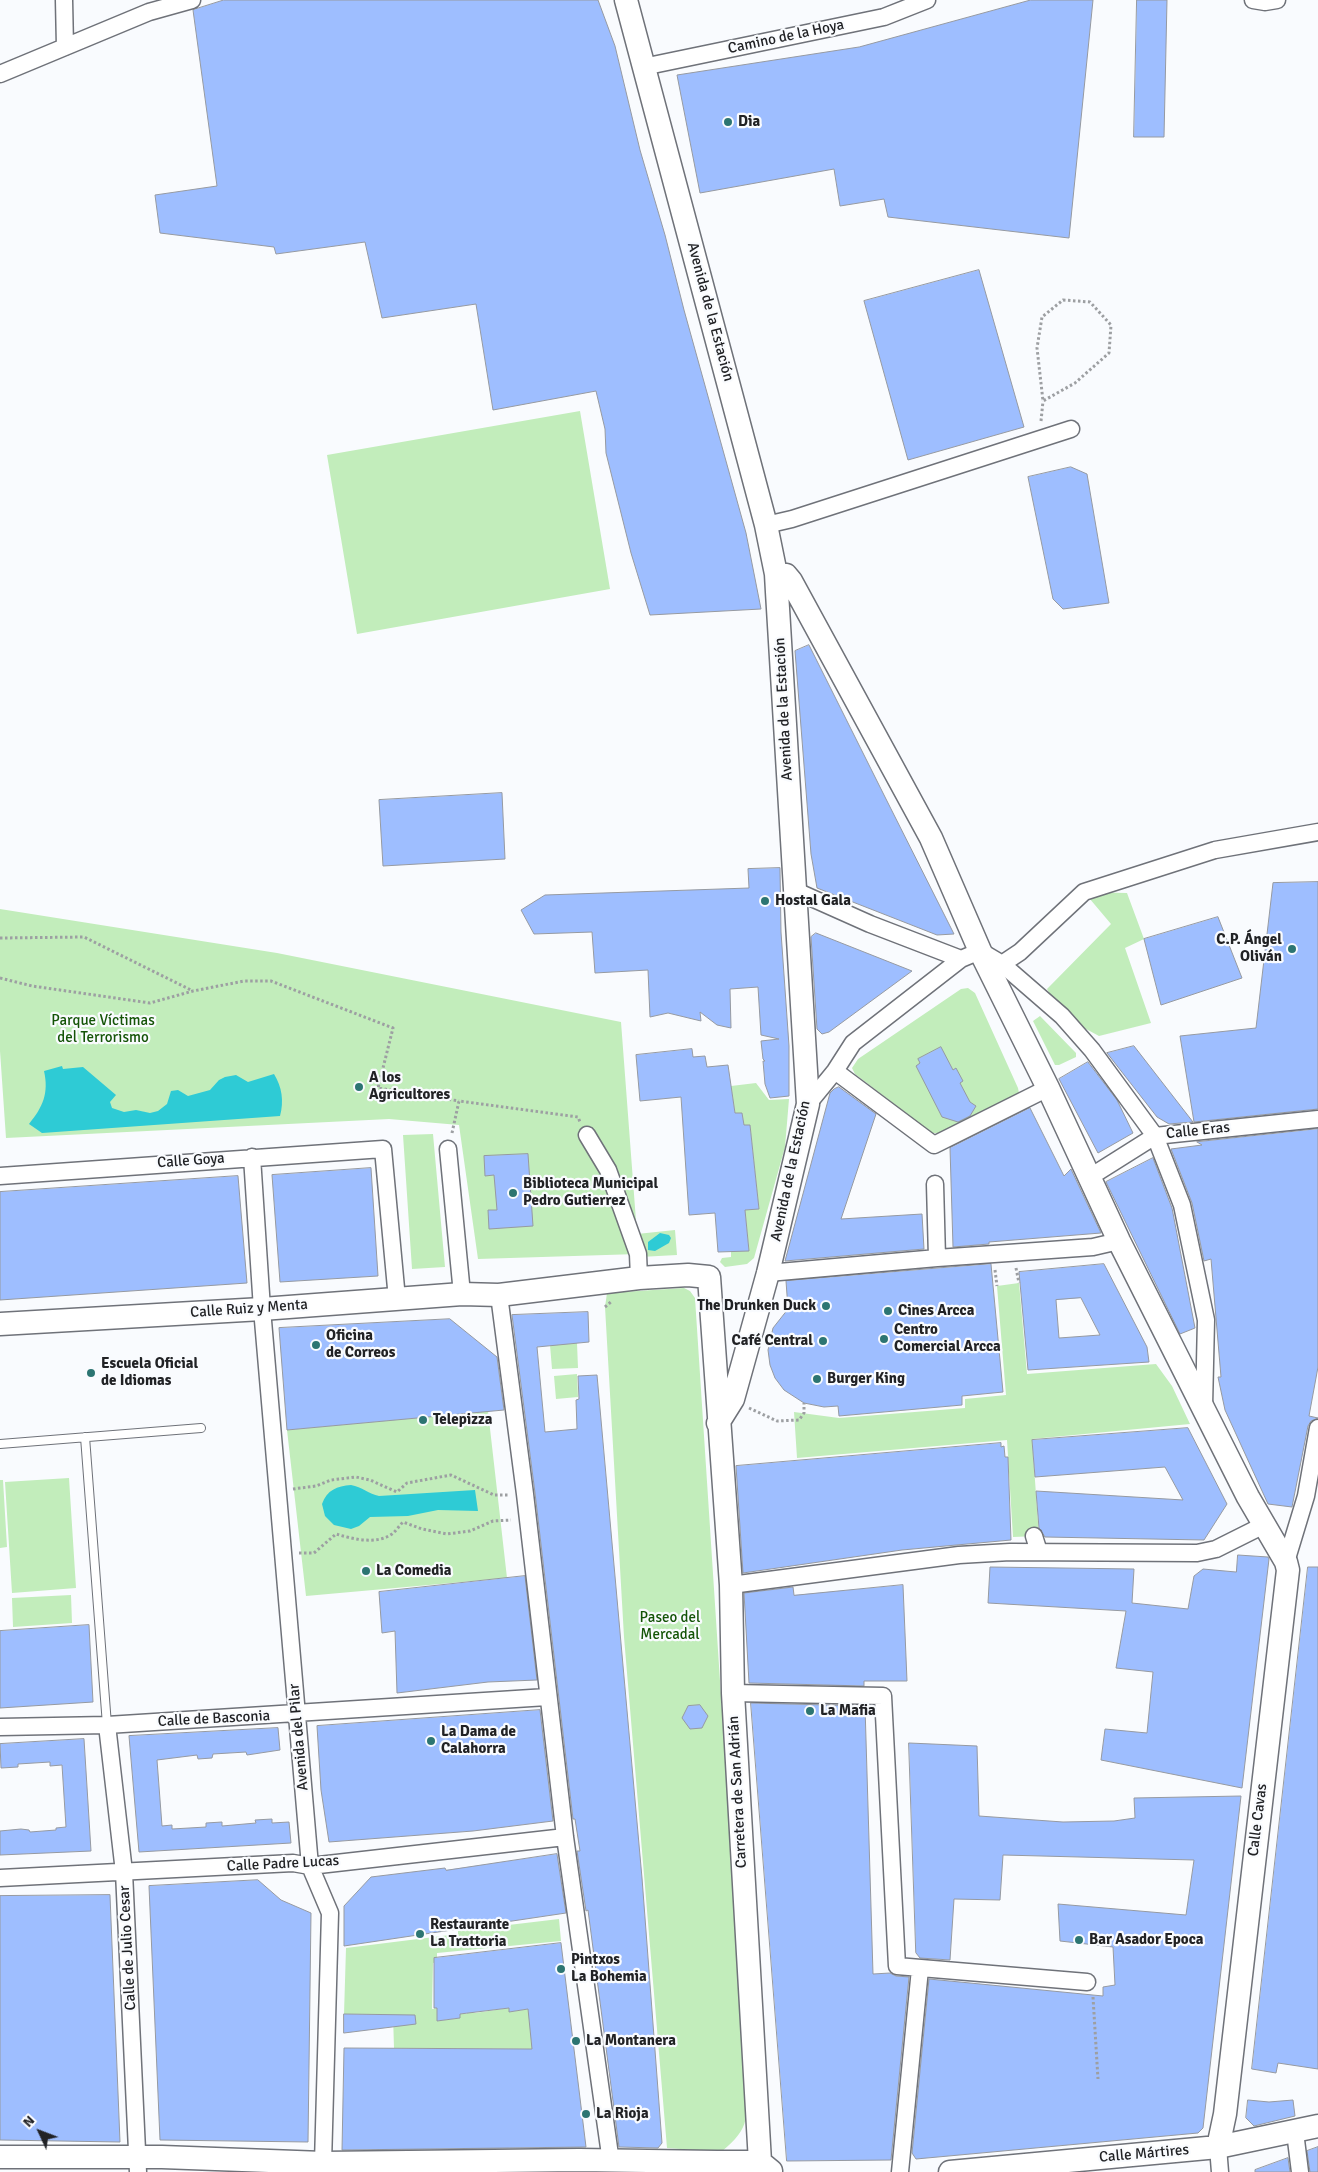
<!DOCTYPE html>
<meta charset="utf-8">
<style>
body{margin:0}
#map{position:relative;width:1318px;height:2172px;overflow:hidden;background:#f9fbfe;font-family:Signika,sans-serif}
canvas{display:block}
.north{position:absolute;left:15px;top:2107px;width:50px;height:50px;-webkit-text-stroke:4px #f9fbfe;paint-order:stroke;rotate:313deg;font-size:14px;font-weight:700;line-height:20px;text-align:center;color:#212225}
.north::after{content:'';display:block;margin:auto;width:18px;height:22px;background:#212225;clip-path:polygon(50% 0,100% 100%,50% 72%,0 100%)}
</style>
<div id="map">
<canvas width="1318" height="2172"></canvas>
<div class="north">N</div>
</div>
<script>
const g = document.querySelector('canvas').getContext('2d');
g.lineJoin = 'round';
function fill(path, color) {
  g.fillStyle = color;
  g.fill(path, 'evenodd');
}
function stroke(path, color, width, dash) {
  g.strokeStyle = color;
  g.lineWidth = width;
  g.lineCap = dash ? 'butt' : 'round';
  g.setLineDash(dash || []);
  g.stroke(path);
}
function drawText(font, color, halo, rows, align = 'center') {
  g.font = font + ' Signika,sans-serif';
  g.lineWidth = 4.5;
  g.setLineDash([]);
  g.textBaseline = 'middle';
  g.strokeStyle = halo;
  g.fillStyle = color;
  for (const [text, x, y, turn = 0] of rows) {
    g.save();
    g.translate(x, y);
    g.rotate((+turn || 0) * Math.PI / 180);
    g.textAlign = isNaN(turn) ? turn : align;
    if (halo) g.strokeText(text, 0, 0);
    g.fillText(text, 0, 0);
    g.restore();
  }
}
fill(new Path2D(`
 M580,411l30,178 -253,45 -30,-179z
 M1084,892l43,1 17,46 -19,9 26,75 -52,13 -37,-20 -15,-27 64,-65z
 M0,909l277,44 344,69 16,212 38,-4 2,25 -37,2 -2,-3 -160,5 -19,-134 -70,-6 -383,19 -6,-87z
 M968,988l7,5 43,95 1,5 -81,40h-6l-77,-59 -3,-6 6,-9 103,-70z
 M1040,1016l36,37v4l-17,8h-4l-22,-44z
 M756,1083l13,17 20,-1 -4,48 -31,111 -7,6 -22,3 -5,-5 2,-4 9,-1v-6l18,-1 -4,-40 14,-1 -9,-84h-6l-2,-12h-7l-4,-27z
 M433,1134l12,133 -33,2 -9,-134z
 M1019,1283l8,91 129,-10 16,22 18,38 -158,15 7,97 -26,1 -6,-97 -210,18 -3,-46 45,6 126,-10v-9l41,-4 -9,-109z
 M684,1288l6,3 5,7 51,781c1,37 6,48 -25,73l-54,-4 -43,-511 -19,-330 2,-14z
 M577,1343l1,25 -26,1 -2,-24z
 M577,1374l1,23 -22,2 -2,-23z
 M488,1411l19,167 -201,18 -19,-166z
 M69,1478l7,110 -64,5 -7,-111z
 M0,1480h3l4,67 -7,1z
 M71,1595l1,28 -59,4 -1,-29z
 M559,1919l2,22 -124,12v9l-4,1 -1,46 5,-1v13l23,-3v-4h7v-3l8,2 34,-5v4l59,-9 -23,46 -151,-1 -1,-33 -49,-1 2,-66 112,-14v-3z`), '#c2edbb');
fill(new Path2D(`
 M62,1066l1,3 20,-2 33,28 -6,7 2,6 12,4 12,-2 14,3 8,-2 9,-7 4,-13 7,-1 10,6 22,-6 9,-10 6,-3 11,-2 12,7 26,-8c8,13 10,27 6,42l-238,17 -13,-9c14,-17 20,-31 15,-53z
 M660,1233l9,2 2,3 -2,5 -14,8 -7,-1v-8z
 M351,1485c11,2 18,9 28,11l96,-6 3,21 -40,-1 -30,6 -38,1 -11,9 -8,3 -17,-4 -9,-9 -3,-12c5,-14 15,-18 29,-19z`), '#2ecbd5');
const building = new Path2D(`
 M224,0h374l17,46 25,104 25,85 19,75 62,223 15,76 -111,6 -19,-62 -25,-100 -1,-24 -9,-38 -103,19 -17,-106 -94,14 -17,-76 -89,12 -2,-7 -114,-14 -5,-38 62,-9 -24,-176z
 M1031,0h62l-24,238 -181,-21 -4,-18 -44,7 -6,-37 -134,24 -23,-118 182,-28z
 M1137,0h30l-3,137h-30z
 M979,270l45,157 -116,33 -44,-159z
 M1071,467l16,7 22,129 -46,6 -10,-10 -25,-122z
 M809,645l76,152 69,137 -17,1 -120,-47 -6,-34 -16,-203z
 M502,793l3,66 -122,7 -4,-66z
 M780,868l1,64 8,114v50l-19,2 -5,-14 -2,-23h2l-2,-2 -2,-18 18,-2 -18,-4 -3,-48 -28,2 1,39 -14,-3 -17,-13 1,9 -33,-8 -18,4 -2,-47 -53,3 -3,-41 -58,2 -13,-24 24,-15 204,-7 -1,-19z
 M1318,882v227l-124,13 -14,-86 76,-8 17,-145z
 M1218,917l24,61 -81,27 -17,-66z
 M816,933l96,38 -83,61 -7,2 -5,-5 -6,-92z
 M1134,1046l59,76 -24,2 -12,-7 -50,-64z
 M941,1047l12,23 3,-2 7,13 -3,2 10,19 6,4 -6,10 -12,6 -16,-5 -26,-51 4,-3 -2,-4z
 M692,1049l1,8 12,-1 2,11 21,-2 7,48h7l2,12h6l9,84 -14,1 4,41 -31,1 -3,-39 -26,2 -8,-118 -41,4 -4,-46z
 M1088,1062l29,38 16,33 -35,20 -39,-74z
 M839,1087l37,27 -35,105 81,-5 2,35 -139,12 45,-168 4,-4z
 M1030,1108l34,68 7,-7 30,64 -112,9v2l-36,3 -3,-99z
 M1318,1129v238l-9,49 9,2 -7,3 -3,5 -16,81 -24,-3 -43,-94 -7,-33h3l-10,-118 -7,2 -12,-58 -21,-54 31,-4 -5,-3z
 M528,1154l5,72 -44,3 -1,-19h9l-3,-35 -9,1 -1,-20z
 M1153,1158l19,50 23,120 -15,6 -74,-152z
 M371,1168l7,108 -98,6 -8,-107z
 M238,1176l9,107 -247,17v-108z
 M991,1264l12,128 -41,4v9l-123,11 -1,-10 -14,1 -20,-4 -20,-13 -9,-12 -5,-13 -2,-15 5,-22 15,-19 -2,-28z
 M1104,1264l43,83 2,15 -121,8 -9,-98zM1081,1298l19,37 -41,3 -3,-38z
 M588,1312l1,30 -52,5 8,85 32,-3 -1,-29 3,-1 -1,-23 19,-1 45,503 20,265 -4,5 -39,-1 -31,-237 -2,1 -9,-60h3l-5,-32h-2l-38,-326 -23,-178z
 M450,1319l47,38 7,53 -217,20 -8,-102z
 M1188,1428l39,76 -23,36 -159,-3 -6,-9 -3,-37 147,9 -18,-33 -130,10 -3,-37z
 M1001,1443v4l3,-1 1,11h3l3,83 -109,10 -159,23 -7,-107z
 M1238,1555l30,2 1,2 -27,229 -141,-28 4,-31 42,4 6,-61 -37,-4 10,-57 -138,-8 2,-36 144,2 -2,34 56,6 6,-33 9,-7 33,3z
 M1308,1567h10v502l-40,-6 -2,10 -24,-4z
 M525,1576l12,104 -49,2 -91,11 -2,-62 -13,2 -3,-41z
 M903,1585l4,96h-43v5l-115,-3 -5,-90 49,-6 1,8z
 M89,1625l4,77 -93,6v-77z
 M751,1703l114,3 8,268 17,-1 6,3 13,1 -18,183 -104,1z
 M700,1705l8,11 -6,12 -12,1 -8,-11 6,-12z
 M540,1710l13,111 -80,10 -144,11 -8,-52 -4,-64z
 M278,1728l2,22 -33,5 -1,-3 -33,2 -1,4 -14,1 -1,-4 -40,5 5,66 10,-1v4l34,-2v-4l16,-1v4l34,-3 -1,-3 17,-1v4l17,-1 2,21 -152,9 -10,-116z
 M84,1739l7,112 -91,4v-24l21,-2 8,1 1,2 26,-2v-2l10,-1 -4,-62 -12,1v-4l-32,2v3l-17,1 -1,-24z
 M909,1743l68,3 2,70 84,6 51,-1 21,-3 -1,-20 107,-2 -38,332 -5,5 -282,26 -4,-6 17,-174 174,17v-9l12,-2 -2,-38 -53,-6 -2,-37 128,11 8,-55 -191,-5 -3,45 -46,-1 -4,61 -30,-2 -4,-5z
 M557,1854l9,59 -222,33v-40l27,-29 74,-9 1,2z
 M258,1880l23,20 30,13 -3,229 -148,-2 -11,-254z
 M110,1895l10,247 -120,-2v-244z
 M561,1943l25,204 -244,3 2,-102 188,1 -4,-40 -19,3v-4l-49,6v4l-23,3v-13h-3v-50z
 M344,2014l71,1 1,9 -72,9z
 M1248,2100l21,2 24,-2 2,16 -41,10 -8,-8z
 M1318,2147v25h-8l-3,-21z
 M1288,2158l2,14h-35v-2z`);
fill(building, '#9ebeff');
stroke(building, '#969aa1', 1);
const lane = new Path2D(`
 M85,1437l22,288
 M0,1444l201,-16`);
const street = new Path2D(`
 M64,0l1,47
 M1253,0l12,2 12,-2
 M643,67l241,-50 43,-17
 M0,74l149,-62 43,-12
 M766,525l26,-6 279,-90
 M796,891l74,33 91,35
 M1002,964l18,-12 64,-60 131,-42 103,-18
 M835,1071l99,74 114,-57
 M808,1104l27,-33 18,-28 108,-84 19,-8 22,13 60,52 30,34 63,86 27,69 24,115 -2,86
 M587,1135l21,35 30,84 1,24
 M448,1149l14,145
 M252,1157l10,152 48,557 20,47 -7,250
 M0,1176l383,-27 14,150
 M1090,1177l65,-41 163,-17
 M935,1184l2,74
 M768,1273l169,-15 156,-11 26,-6
 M499,1295l26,199 40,343 46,325
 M1034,1536l5,16
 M1286,1562l20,-66 12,-68
 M731,1585l228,-30 51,-3 187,1 19,-4 48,-24
 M733,1693l150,3 14,270 190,16
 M107,1725l17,147 14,300
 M0,1727l107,-2 440,-28
 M0,1878l293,-15 17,3 255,-29
 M1295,2132l5,40
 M1218,2147l2,25
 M900,2172l20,-203`);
const secondary = new Path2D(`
 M626,0l140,525 10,49 1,18 31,512 -40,169 -35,126 -15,24
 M776,574l10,1 5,6 140,257 49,113 68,137 71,153 129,256 38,65 2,8 -63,544 -7,33
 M0,1324l262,-15 200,-15 37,1 140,-17 49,-3 21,2 22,308 2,108 27,469
 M0,2157h162l161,6 256,-3 138,2
 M711,2172l6,-10h43l11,9
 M950,2172l268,-25 100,-21`);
stroke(lane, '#6f7279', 10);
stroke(street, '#6f7279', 19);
stroke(secondary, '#6f7279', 25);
stroke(new Path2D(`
 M1063,300l27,2 21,23 -2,28 -34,30 -32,18 -6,-53 5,-31z
 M1041,421l2,-20
 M0,938l84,-1 109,54
 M0,978l32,8 118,17 43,-12 51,-10h27l122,47 -15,60 81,13
 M452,1133l7,-32 119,16 2,5
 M1016,1268l3,15
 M995,1270l2,16
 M605,1307l7,-6
 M749,1408l28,13 22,-1 5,-7v-10
 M293,1489l23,-3 15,-6 25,-3 14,3 27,12 10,-9 44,-8 43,20h16
 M299,1553h15l22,-19c17,5 40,11 56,0 4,-3 7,-8 11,-12l19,7 25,5 23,-3 23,-10 18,-1
 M1093,1997l5,82`), '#9d9fa2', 3, [2.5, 2.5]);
stroke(lane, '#fff', 8);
stroke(street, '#fff', 16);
stroke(secondary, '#fff', 22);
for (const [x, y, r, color] of [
 [728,122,5,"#2c7572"],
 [765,901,5,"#2c7572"],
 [1292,949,5,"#2c7572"],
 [359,1087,5,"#2c7572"],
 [513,1193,5,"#2c7572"],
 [826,1306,5,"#2c7572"],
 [888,1311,5,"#2c7572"],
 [884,1339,5,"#2c7572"],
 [823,1341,5,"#2c7572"],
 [316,1345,5,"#2c7572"],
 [91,1373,5,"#2c7572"],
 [817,1379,5,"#2c7572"],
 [423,1420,5,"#2c7572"],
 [366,1571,5,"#2c7572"],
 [810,1711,5,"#2c7572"],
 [431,1741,5,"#2c7572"],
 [420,1934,5,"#2c7572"],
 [1079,1940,5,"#2c7572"],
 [561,1969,5,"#2c7572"],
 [576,2041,5,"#2c7572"],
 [586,2114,5,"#2c7572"]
]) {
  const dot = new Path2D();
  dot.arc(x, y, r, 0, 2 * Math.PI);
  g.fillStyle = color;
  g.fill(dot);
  stroke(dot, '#f9fbfe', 2);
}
drawText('15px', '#212225', '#f9fbfe', [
 ["Camino de la Hoya",786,37,-12],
 ["Avenida de la Estación",710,312,75],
 ["Avenida de la Estación",784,709,-93],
 ["Calle Eras",1198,1131,-6],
 ["Calle Goya",191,1161,-4],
 ["Avenida de la Estación",791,1171,-78],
 ["Calle Ruiz y Menta",249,1309,-4],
 ["Calle de Basconia",214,1719,-3],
 ["Avenida del Pilar",299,1737,-95],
 ["Carretera de San Adrián",738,1792,-93],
 ["Calle Cavas",1258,1820,-83],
 ["Calle Padre Lucas",283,1864,-3],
 ["Calle de Julio Cesar",128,1948,-93],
 ["Calle Mártires",1144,2154,-5]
]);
drawText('bold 15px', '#212225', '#f9fbfe', [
 ["Dia",738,122],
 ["Hostal Gala",775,901],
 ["C.P. Ángel",1282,940,"right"],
 ["Oliván",1282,957,"right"],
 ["A los",369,1078],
 ["Agricultores",369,1095],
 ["Biblioteca Municipal",523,1184],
 ["Pedro Gutierrez",523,1201],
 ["The Drunken Duck",816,1306,"right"],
 ["Cines Arcca",898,1311],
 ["Centro",894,1330],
 ["Comercial Arcca",894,1347],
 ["Oficina",326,1336],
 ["de Correos",326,1353],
 ["Café Central",813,1341,"right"],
 ["Escuela Oficial",101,1364],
 ["de Idiomas",101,1381],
 ["Burger King",827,1379],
 ["Telepizza",433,1420],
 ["La Comedia",376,1571],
 ["La Mafia",820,1711],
 ["La Dama de",441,1732],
 ["Calahorra",441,1749],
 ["Restaurante",430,1925],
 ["La Trattoria",430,1942],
 ["Bar Asador Epoca",1089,1940],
 ["Pintxos",571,1960],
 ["La Bohemia",571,1977],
 ["La Montanera",586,2041],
 ["La Rioja",596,2114]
], 'left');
drawText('15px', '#145407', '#f9fbfe', [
 ["Parque Víctimas",103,1021],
 ["del Terrorismo",103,1038],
 ["Paseo del",670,1618],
 ["Mercadal",670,1635]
]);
</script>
